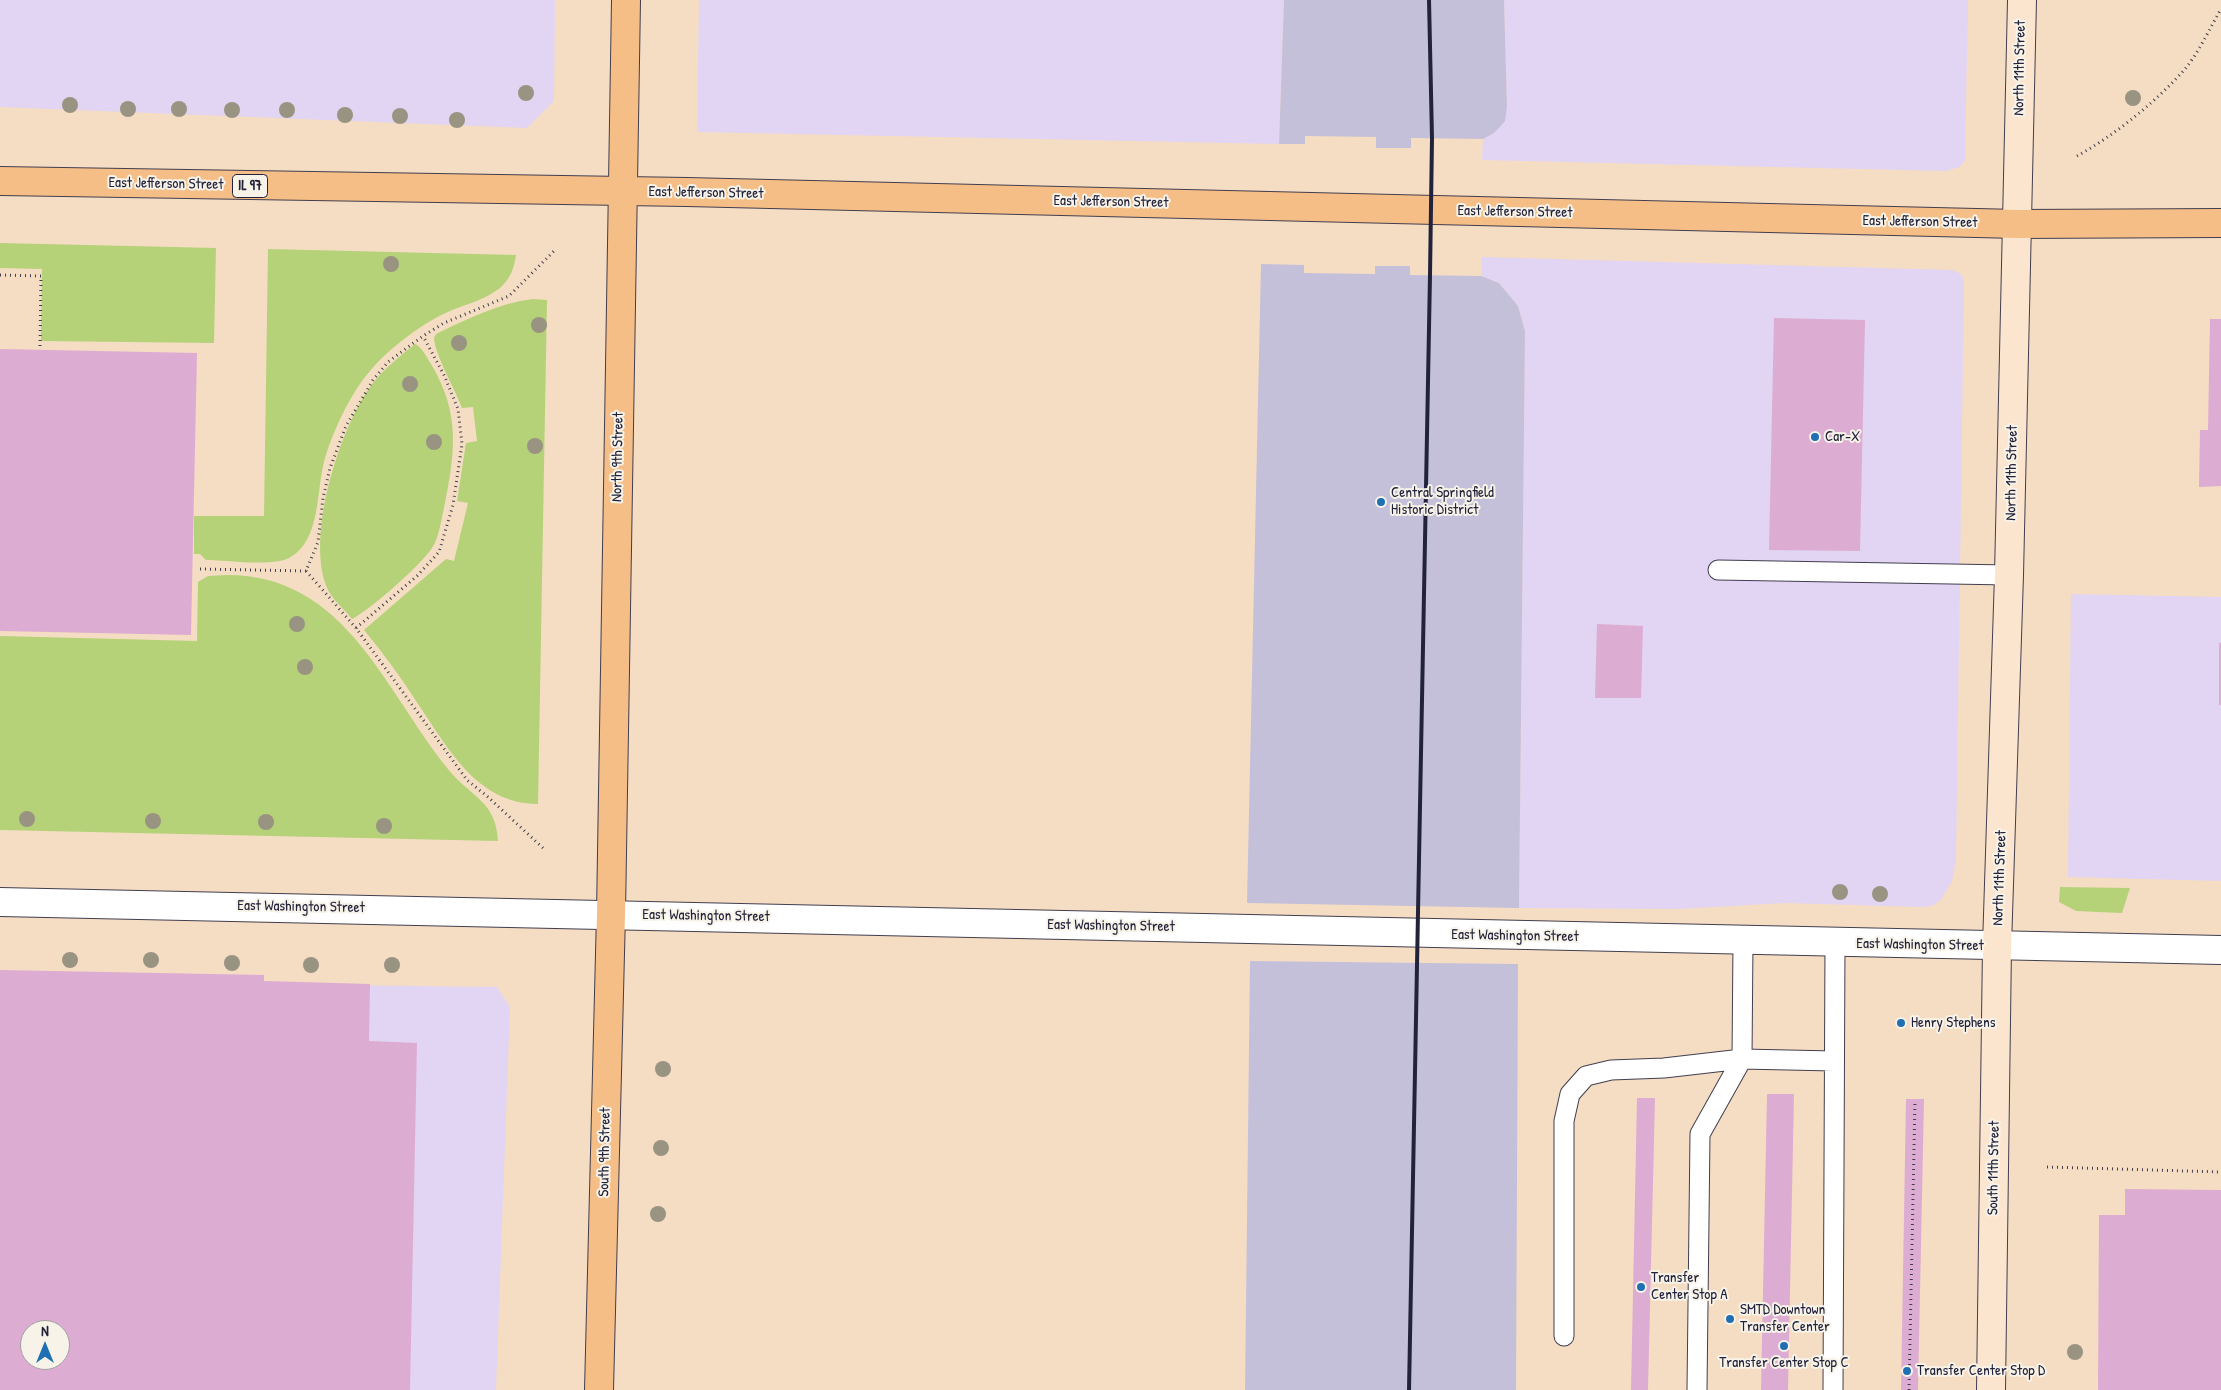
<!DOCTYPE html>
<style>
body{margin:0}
#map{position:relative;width:2221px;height:1390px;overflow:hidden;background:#f4ddc3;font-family:"Patrick Hand",sans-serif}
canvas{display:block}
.north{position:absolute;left:20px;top:1320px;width:50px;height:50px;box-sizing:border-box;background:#f7f3e8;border:1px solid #a29fa3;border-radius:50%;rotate:0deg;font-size:14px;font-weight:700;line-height:20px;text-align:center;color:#22223b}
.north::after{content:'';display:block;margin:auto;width:18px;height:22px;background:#1f6fb2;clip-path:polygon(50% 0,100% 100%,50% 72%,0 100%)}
</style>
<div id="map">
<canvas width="2221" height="1390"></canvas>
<div class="north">N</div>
</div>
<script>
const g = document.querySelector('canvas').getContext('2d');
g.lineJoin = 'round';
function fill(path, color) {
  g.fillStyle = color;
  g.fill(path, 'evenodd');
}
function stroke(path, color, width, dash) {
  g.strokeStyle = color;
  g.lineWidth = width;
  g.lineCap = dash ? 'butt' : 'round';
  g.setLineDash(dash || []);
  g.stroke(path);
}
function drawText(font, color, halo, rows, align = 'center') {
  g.font = font + ' "Patrick Hand",sans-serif';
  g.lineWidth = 4;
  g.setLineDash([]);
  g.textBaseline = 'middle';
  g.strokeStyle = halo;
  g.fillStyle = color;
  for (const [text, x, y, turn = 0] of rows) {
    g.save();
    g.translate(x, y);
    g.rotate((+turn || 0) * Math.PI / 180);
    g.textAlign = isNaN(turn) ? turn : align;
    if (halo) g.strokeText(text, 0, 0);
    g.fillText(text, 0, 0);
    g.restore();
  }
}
fill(new Path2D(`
 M0,0h555l-1,101 -27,27 -527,-21z
 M699,0h585l-5,144 -582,-12z
 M1504,0h464l-3,160 -5,7 -15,4 -463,-11 1,-21 11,-6 13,-26z
 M1482,257l470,13 9,4 3,7 -8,579 -4,21 -11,19 -9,6 -12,1 -135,-4 -108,6 -158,-1 6,-577 -7,-25 -19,-23 -18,-7z
 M2071,594l150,3v284l-153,-4z
 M0,981l497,6 13,20 -14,383h-496zM30,1330h30v30h-30z`), '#e2d4f3');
fill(new Path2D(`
 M1284,0h220l3,107 -2,14 -11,12 -11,6 -72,-1v10h-35v-11l-71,-1v8h-26z
 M1261,264l43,1v8l71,1v-8h35v9l71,1 18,7 19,23 7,25 -6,577 -272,-5z
 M1250,961l268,3 -2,426h-271z`), '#c5c0da');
fill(new Path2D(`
 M0,243l216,5 -2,95 -173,-2 1,-72 -42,-1z
 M268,249l248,6c-2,13 -5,23 -16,33 -14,11 -32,16 -48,22 -28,12 -63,38 -82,61 -19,21 -39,64 -46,91 -8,30 -3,79 -35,96 -18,9 -62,2 -83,2l-6,-6h-6v-38h70z
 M533,299l14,1 -9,504c-62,0 -91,-58 -122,-103 -16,-25 -33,-48 -52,-71l82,-71 8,2 14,-58 -11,-2 9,-58 11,-2 -4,-34 -11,1c-7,-19 -27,-53 -28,-70l2,-4c31,-15 63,-31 97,-35z
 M415,344c7,3 12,14 16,20 30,50 24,89 13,144 -3,12 -5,30 -12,40 -11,17 -62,62 -80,71 -7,-9 -19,-19 -24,-29 -24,-52 12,-164 45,-207 12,-15 27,-27 42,-39z
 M227,575c119,0 157,115 221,194 22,28 48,31 50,72l-498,-11v-194l197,5 1,-59 10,-6z
 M2060,887l70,1 -8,25 -46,-2 -17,-9z`), '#b5d278');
fill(new Path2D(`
 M1774,318l91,2 -5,231 -91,-1z
 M2210,319h11v167l-22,1 1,-57h8z
 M0,349l197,4 -6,282 -191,-4z
 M1597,624l46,2 -2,72h-46z
 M2219,643h2v62h-2z
 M0,970l264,5v6l106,3 -1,57 48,2 -7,347h-410zM30,1330h30v30h-30z
 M1767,1094h27l-6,296h-27z
 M1637,1098h18l-7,292h-17z
 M1906,1099h18l-6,291h-17z
 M2125,1189l96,1v200h-123l1,-175h26z`), '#ddacd2');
const lane = new Path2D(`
 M1718,570l291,5
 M1564,1336v-215l6,-27 16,-18 25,-6 53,-2 78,-9 92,2
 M1697,1390l3,-256 42,-75 1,-118
 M1833,1390l2,-447`);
const street = new Path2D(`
 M0,902l2221,48`);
const secondary = new Path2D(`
 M1991,1390l6,-444 12,-371 13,-575`);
const primary = new Path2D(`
 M0,181l687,11 1331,32 203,-1
 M599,1390l12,-476 15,-914`);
stroke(lane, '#423e4f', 21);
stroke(street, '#423e4f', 30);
stroke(secondary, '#423e4f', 30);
stroke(primary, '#423e4f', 30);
stroke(new Path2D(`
 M2077,156c38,-21 79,-54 108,-87 14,-17 25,-41 36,-60
 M0,275l41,1 -1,71
 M200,569l106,2
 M356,628l61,-52 22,-24 14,-47 9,-61 -4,-35 -14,-34 -21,-39
 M543,848l-55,-51 -21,-17 -111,-152 -50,-57 12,-29 5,-44 7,-30 16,-42 27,-46 15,-18 35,-26 21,-13 65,-27 46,-46
 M2047,1167l174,5
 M1909,1390l6,-290`), '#423e4f', 3, [1, 4]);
stroke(lane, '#fff', 19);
stroke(street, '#fff', 28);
stroke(secondary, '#fbe5cf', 28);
stroke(primary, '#f6be87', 28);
stroke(new Path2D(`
 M1409,1390l21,-1115 2,-137 -3,-138`), '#22223b', 4);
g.fillStyle = '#999382';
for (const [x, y] of [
 [526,93],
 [2133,98],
 [70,105],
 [128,109],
 [179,109],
 [232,110],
 [287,110],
 [345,115],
 [400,116],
 [457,120],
 [391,264],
 [539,325],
 [459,343],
 [410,384],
 [434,442],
 [535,446],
 [297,624],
 [305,667],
 [27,819],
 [153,821],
 [266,822],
 [384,826],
 [1840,892],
 [1880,894],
 [70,960],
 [151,960],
 [232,963],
 [311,965],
 [392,965],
 [663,1069],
 [661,1148],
 [658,1214],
 [2075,1352]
]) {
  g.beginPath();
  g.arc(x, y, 8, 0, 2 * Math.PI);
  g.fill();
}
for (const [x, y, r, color] of [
 [1815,437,5,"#1f6fb2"],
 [1381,502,5,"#1f6fb2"],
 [1901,1023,5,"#1f6fb2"],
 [1641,1287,5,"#1f6fb2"],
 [1730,1319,5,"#1f6fb2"],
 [1784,1346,5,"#1f6fb2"],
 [1907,1371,5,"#1f6fb2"]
]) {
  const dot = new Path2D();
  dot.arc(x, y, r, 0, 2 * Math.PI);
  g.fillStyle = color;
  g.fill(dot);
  stroke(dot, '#f7f3e8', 2);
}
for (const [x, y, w] of [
 [250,186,35]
]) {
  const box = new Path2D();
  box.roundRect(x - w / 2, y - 11.5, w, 23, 4);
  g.fillStyle = '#f7f3e8';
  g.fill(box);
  stroke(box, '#22223b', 1);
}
drawText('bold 14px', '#22223b', null, [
 ["IL 97",250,186]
]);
drawText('15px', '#22223b', '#f7f3e8', [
 ["North 11th Street",2020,68,-89],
 ["East Jefferson Street",166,184,1],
 ["East Jefferson Street",706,193,1],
 ["East Jefferson Street",1111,202,1],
 ["East Jefferson Street",1515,212,1],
 ["East Jefferson Street",1920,222,1],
 ["North 9th Street",618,457,-89],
 ["North 11th Street",2012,473,-89],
 ["North 11th Street",2000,878,-88],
 ["East Washington Street",301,907,1],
 ["East Washington Street",706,916,1],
 ["East Washington Street",1111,926,1],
 ["East Washington Street",1515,936,1],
 ["East Washington Street",1920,945,1],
 ["South 9th Street",605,1152,-89],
 ["South 11th Street",1994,1168,-89]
]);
drawText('15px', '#22223b', '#f7f3e8', [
 ["Car-X",1825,437],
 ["Central Springfield",1391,493],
 ["Historic District",1391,510],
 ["Henry Stephens",1911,1023],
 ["Transfer",1651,1278],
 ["Center Stop A",1651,1295],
 ["SMTD Downtown",1740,1310],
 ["Transfer Center",1740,1327],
 ["Transfer Center Stop C",1784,1363,"center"],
 ["Transfer Center Stop D",1917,1371]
], 'left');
</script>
